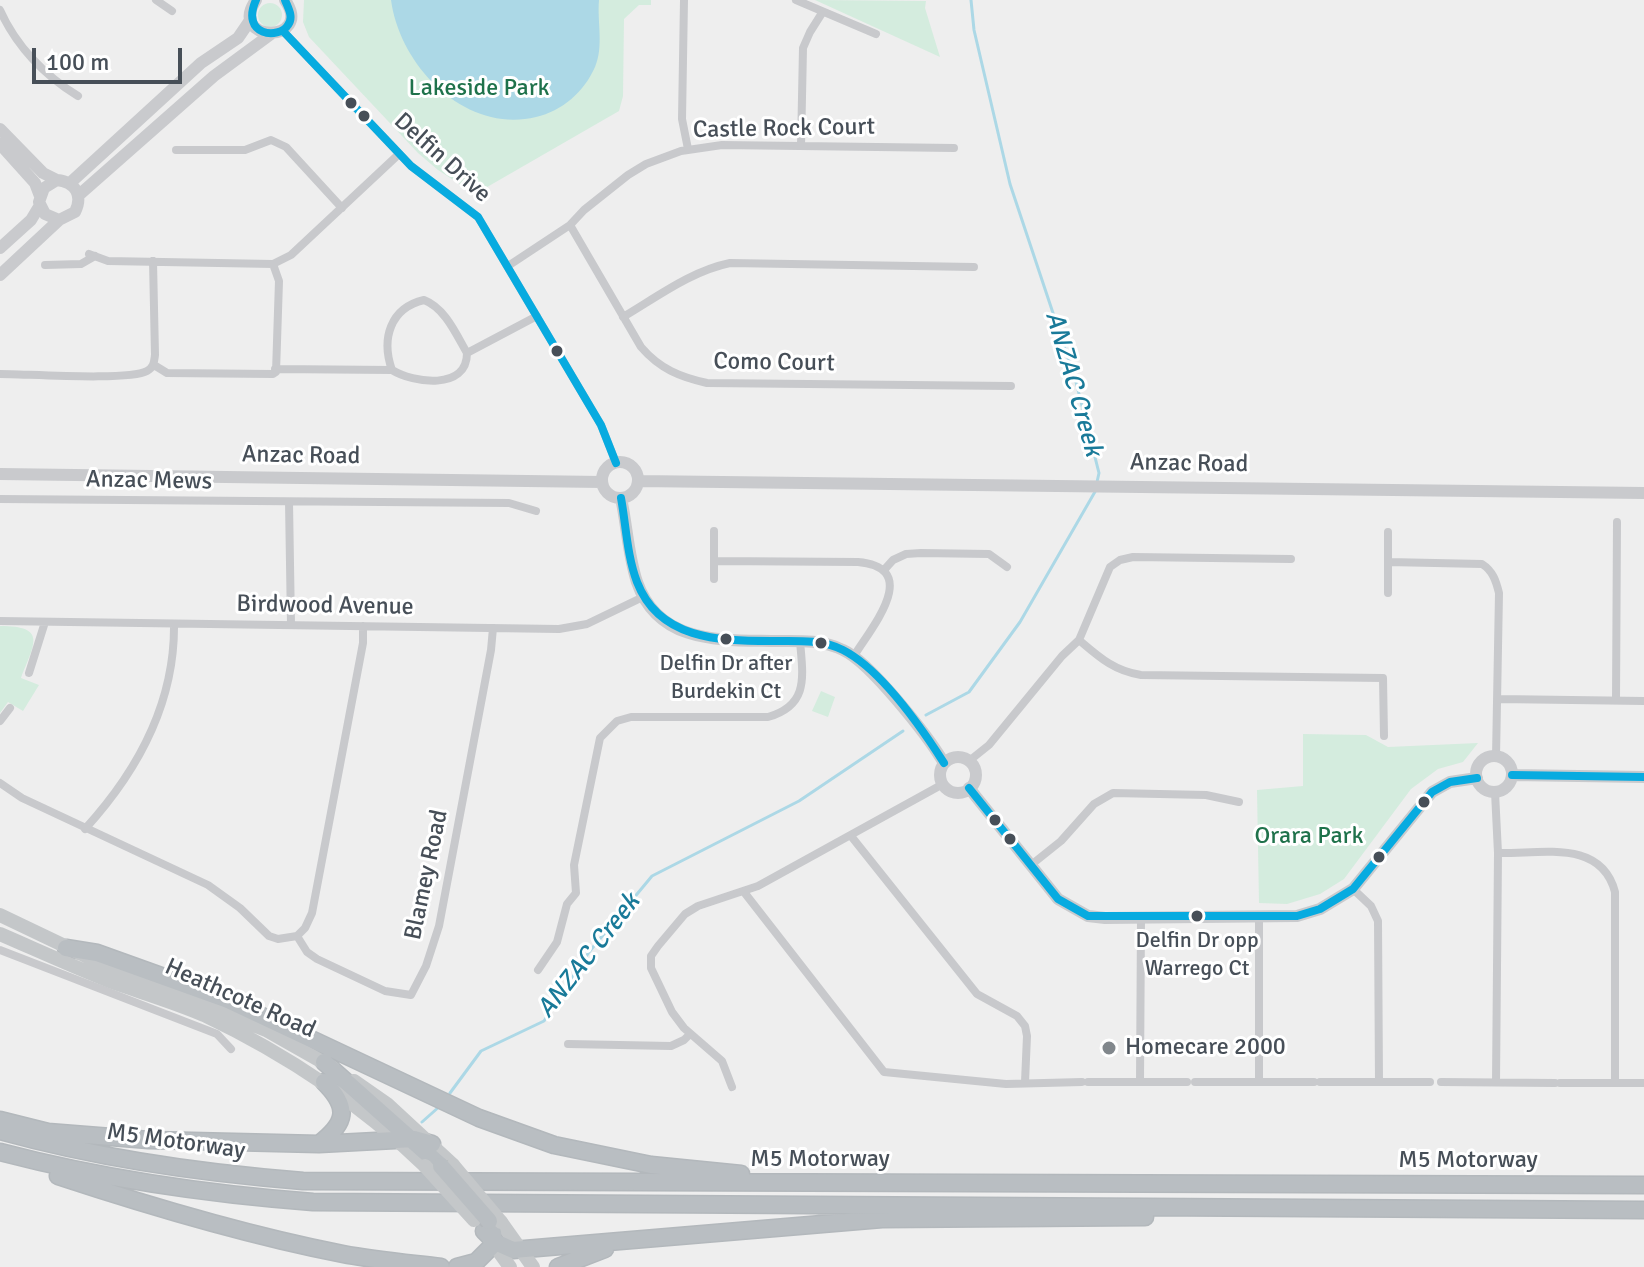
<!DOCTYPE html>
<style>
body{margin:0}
#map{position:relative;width:1644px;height:1267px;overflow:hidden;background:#eee;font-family:Signika,sans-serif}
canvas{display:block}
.scale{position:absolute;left:32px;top:48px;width:150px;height:36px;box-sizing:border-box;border:4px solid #474f58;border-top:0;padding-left:10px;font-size:24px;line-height:28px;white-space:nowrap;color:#474f58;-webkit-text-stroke:6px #fff;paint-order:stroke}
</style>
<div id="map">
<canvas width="1644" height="1267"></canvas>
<div class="scale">100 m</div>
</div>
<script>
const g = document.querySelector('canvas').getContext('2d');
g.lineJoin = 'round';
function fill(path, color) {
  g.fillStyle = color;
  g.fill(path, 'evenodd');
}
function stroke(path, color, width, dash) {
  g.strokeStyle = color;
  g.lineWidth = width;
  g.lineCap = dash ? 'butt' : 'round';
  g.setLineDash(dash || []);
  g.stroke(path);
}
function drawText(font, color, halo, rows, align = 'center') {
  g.font = font + ' Signika,sans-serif';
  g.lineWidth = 6;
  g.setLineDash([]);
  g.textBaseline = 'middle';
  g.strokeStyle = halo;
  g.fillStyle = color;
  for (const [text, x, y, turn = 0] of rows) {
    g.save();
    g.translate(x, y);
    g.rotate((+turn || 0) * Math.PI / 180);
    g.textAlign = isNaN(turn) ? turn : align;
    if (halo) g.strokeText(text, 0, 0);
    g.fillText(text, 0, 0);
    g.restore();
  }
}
fill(new Path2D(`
 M304,0h347v5h-12l-15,14 -1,77 -4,15 -144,83 -37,-24 -20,-17 -109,-116 -6,-15z
 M815,0l111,1 -1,7 15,49z
 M258 15a12 12 0 1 1 24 0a12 12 0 1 1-24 0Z
 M0,626c48,0 34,18 21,52l18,7 -16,26 -15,-9 -8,11z
 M821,691l14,6 -7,20 -16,-6z
 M1303,734l63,1 22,12 90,-4 -15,19 -25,7 -27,20 -67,90 -24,15 -33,10 -28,-1 -2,-113 46,-4z`), '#d4ecde');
fill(new Path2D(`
 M391,0h208c-2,22 5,46 -4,67 -11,25 -33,44 -59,50 -70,17 -136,-50 -145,-117z`), '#acd8e6');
stroke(new Path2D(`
 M971,0l3,30 36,154 66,198 23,91 -2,9
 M926,715l43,-23 51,-70 76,-132
 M450,1093l31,-42 63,-30 45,-69 63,-76 147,-75 104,-70
 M422,1122l18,-16`), '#acd8e6', 3);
const highway = new Path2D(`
 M66,948l31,5 131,47 251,118 75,27 97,20 90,9
 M324,1062l117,104
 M0,1120l48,12 101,8 170,4 95,-5 18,5
 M0,1131c100,28 200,42 303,50l1341,4
 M319,1144c27,-21 31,-36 5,-62
 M0,1152c103,27 206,42 313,50l1331,8
 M58,1176c94,31 188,59 285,78 32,6 65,9 98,13
 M484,1231l11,11 18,8 369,-31 263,-2
 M457,1267l19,-5 18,-18 -1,-12
 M558,1267l47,-18`);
stroke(highway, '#b3b8bc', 19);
stroke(new Path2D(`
 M156,0l16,11
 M684,0l-2,119 6,30
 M796,0l80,34
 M0,10c16,36 45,66 78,86
 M283,31l128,135 67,51 123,208 15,38
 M801,146l2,-98 7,-16 12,-19
 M176,150h69l26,-10 15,7 56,61
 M570,225l71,122c19,22 39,30 66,36l304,3
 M89,254l19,7 165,3 18,-9 108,-101
 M45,265l36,-1 14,-8
 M508,266l62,-41 14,-15 44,-35 18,-11 35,-13 41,-6 232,3
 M623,317c34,-20 68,-46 107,-54l244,4
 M467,353c-11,-19 -22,-45 -43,-53 -34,8 -43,39 -32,70 21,13 75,21 75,-17l70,-37
 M154,365l13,8 106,1 3,-2 3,-91 -6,-17
 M275,369l117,1
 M0,374c27,0 129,7 147,-3 7,-4 7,-9 8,-16l-2,-94
 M0,499l509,4 27,8
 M289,502l2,123
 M715,561l143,1c65,6 13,66 -4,94
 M1388,562l94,2c11,7 14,17 17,29l-3,164
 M884,570l9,-10 13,-6 15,-1 68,1 18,13
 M714,579v-48
 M1388,593v-61
 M0,621l559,8 28,-5 56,-27
 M1079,640c20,17 35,31 62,35l242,3 1,58
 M29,673l16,-51
 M1499,699l145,2
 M1616,700l1,-178
 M0,721l10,-13
 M969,761l20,-16 73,-89 17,-16 31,-73 10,-7 13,-3 158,2
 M0,783l22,15 186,87 32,23 29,28 9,3 19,-3
 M1495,792l3,61 -2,229
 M85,829c52,-57 90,-126 89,-205
 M851,836l126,158 40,22 8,10 2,10 -2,46
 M1498,853c44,1 103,-14 117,39v191
 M1031,865l30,-24 33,-37 19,-11 93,2 33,7
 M1353,889l18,17 7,15 1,161
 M744,892l140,180 122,12 76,-2
 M297,936l10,16 10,7 68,32 26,4 15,-29 13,-40 52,-276 2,-22
 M297,936l8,-8 7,-15 51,-270v-17
 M0,950l217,84 14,15
 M538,970l19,-28 10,-38 9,-11 -2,-28 26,-127 17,-17 14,-4h137c41,-12 35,-40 32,-76
 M568,1044l103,2 13,-6 6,-6
 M1088,1082h99
 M1140,1082l1,-163
 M1195,1082h119
 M1259,1082v-164
 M1320,1082h110
 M1441,1082l114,1
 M1560,1083h84
 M732,1087l-10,-26 -38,-33 -12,-16 -21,-44v-12l7,-10 27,-32 13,-8 60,-20 185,-102`), '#c8c9cc', 8);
stroke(new Path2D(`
 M256,0c-30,43 59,44 29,0
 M0,129l43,44 14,7
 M0,144l35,39 5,13
 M70,183l131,-120 37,-25 13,-19
 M79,195l135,-119 57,-42
 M0,248l31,-28 9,-15
 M0,275l59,-55 16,-8c8,-16 1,-30 -18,-32l-13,8 -5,14 6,12 14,6
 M602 480a18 18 0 1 1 36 0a18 18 0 1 1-36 0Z
 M0,474l602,8
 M638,481l1006,12
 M621,498c6,27 7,57 16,84 21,61 81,58 134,59 25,0 50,-2 72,9 27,12 85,86 101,113
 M1476 774a18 18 0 1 1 36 0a18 18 0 1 1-36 0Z
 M940 775a18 18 0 1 1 36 0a18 18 0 1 1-36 0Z
 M1512,775l132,2
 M969,788l89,111 30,17 17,2 192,-2 23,-7 33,-20 79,-97 18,-10 27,-4`), '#c9cacd', 12);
stroke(new Path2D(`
 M0,915l113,54 153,61 67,38
 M0,934c37,16 74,33 112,48 31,11 62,20 92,33 82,39 156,88 221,151
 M354,1081l33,23 66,61
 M501,1222l32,45
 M489,1238l21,29`), '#c4c7c9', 14);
stroke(highway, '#b9bec2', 16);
const highwayBridge = new Path2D(`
 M441,1166l48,55`);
stroke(highwayBridge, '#b3b8bc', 19, []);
stroke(new Path2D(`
 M453,1165l48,57
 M425,1166l49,54`), '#c4c7c9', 14);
stroke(highwayBridge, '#b9bec2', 16);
stroke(new Path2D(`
 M256,0c-16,36 23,40 32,25 6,-8 0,-17 -3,-25
 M283,31l128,135 67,51 123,208 15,38
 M621,498c5,27 6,58 16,84 22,57 81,59 134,59 24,0 50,-2 72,9 39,20 78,77 101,113
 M1512,775l132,2
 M969,788l89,111 30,17h209l23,-7 33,-20 79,-97 18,-10 27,-4`), '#07abe0', 8);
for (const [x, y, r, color] of [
 [351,103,7,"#474f58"],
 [364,116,7,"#474f58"],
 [557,351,7,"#474f58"],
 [726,639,7,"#474f58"],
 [821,643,7,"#474f58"],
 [1424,802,7,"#474f58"],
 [995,820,7,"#474f58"],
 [1010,839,7,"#474f58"],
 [1379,857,7,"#474f58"],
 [1197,916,7,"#474f58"],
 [1109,1048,8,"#81878c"]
]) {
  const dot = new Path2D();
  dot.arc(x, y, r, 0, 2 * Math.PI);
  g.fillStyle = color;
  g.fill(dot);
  stroke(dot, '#fff', 3);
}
drawText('22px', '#474f58', '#fff', [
 ["Delfin Dr after",726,664],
 ["Burdekin Ct",726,692],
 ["Delfin Dr opp",1197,941],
 ["Warrego Ct",1197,969]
]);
drawText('24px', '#1f724b', '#fff', [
 ["Lakeside Park",479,89],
 ["Orara Park",1309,837]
]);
drawText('24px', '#474f58', '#fff', [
 ["Castle Rock Court",784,129,-1],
 ["Delfin Drive",442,158,42],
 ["Como Court",774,363,1],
 ["Anzac Road",301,456,1],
 ["Anzac Road",1189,464,1],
 ["Anzac Mews",149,481,1],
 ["Birdwood Avenue",325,606,1],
 ["Blamey Road",427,875,-78],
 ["Heathcote Road",240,999,24],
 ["M5 Motorway",176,1142,8],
 ["M5 Motorway",820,1160],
 ["M5 Motorway",1468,1161]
]);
drawText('24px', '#474f58', '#fff', [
 ["Homecare 2000",1125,1048]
], 'left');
drawText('italic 26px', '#197a99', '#fff', [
 ["ANZAC Creek",1073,384,74],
 ["ANZAC Creek",589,956,-52]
]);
</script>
